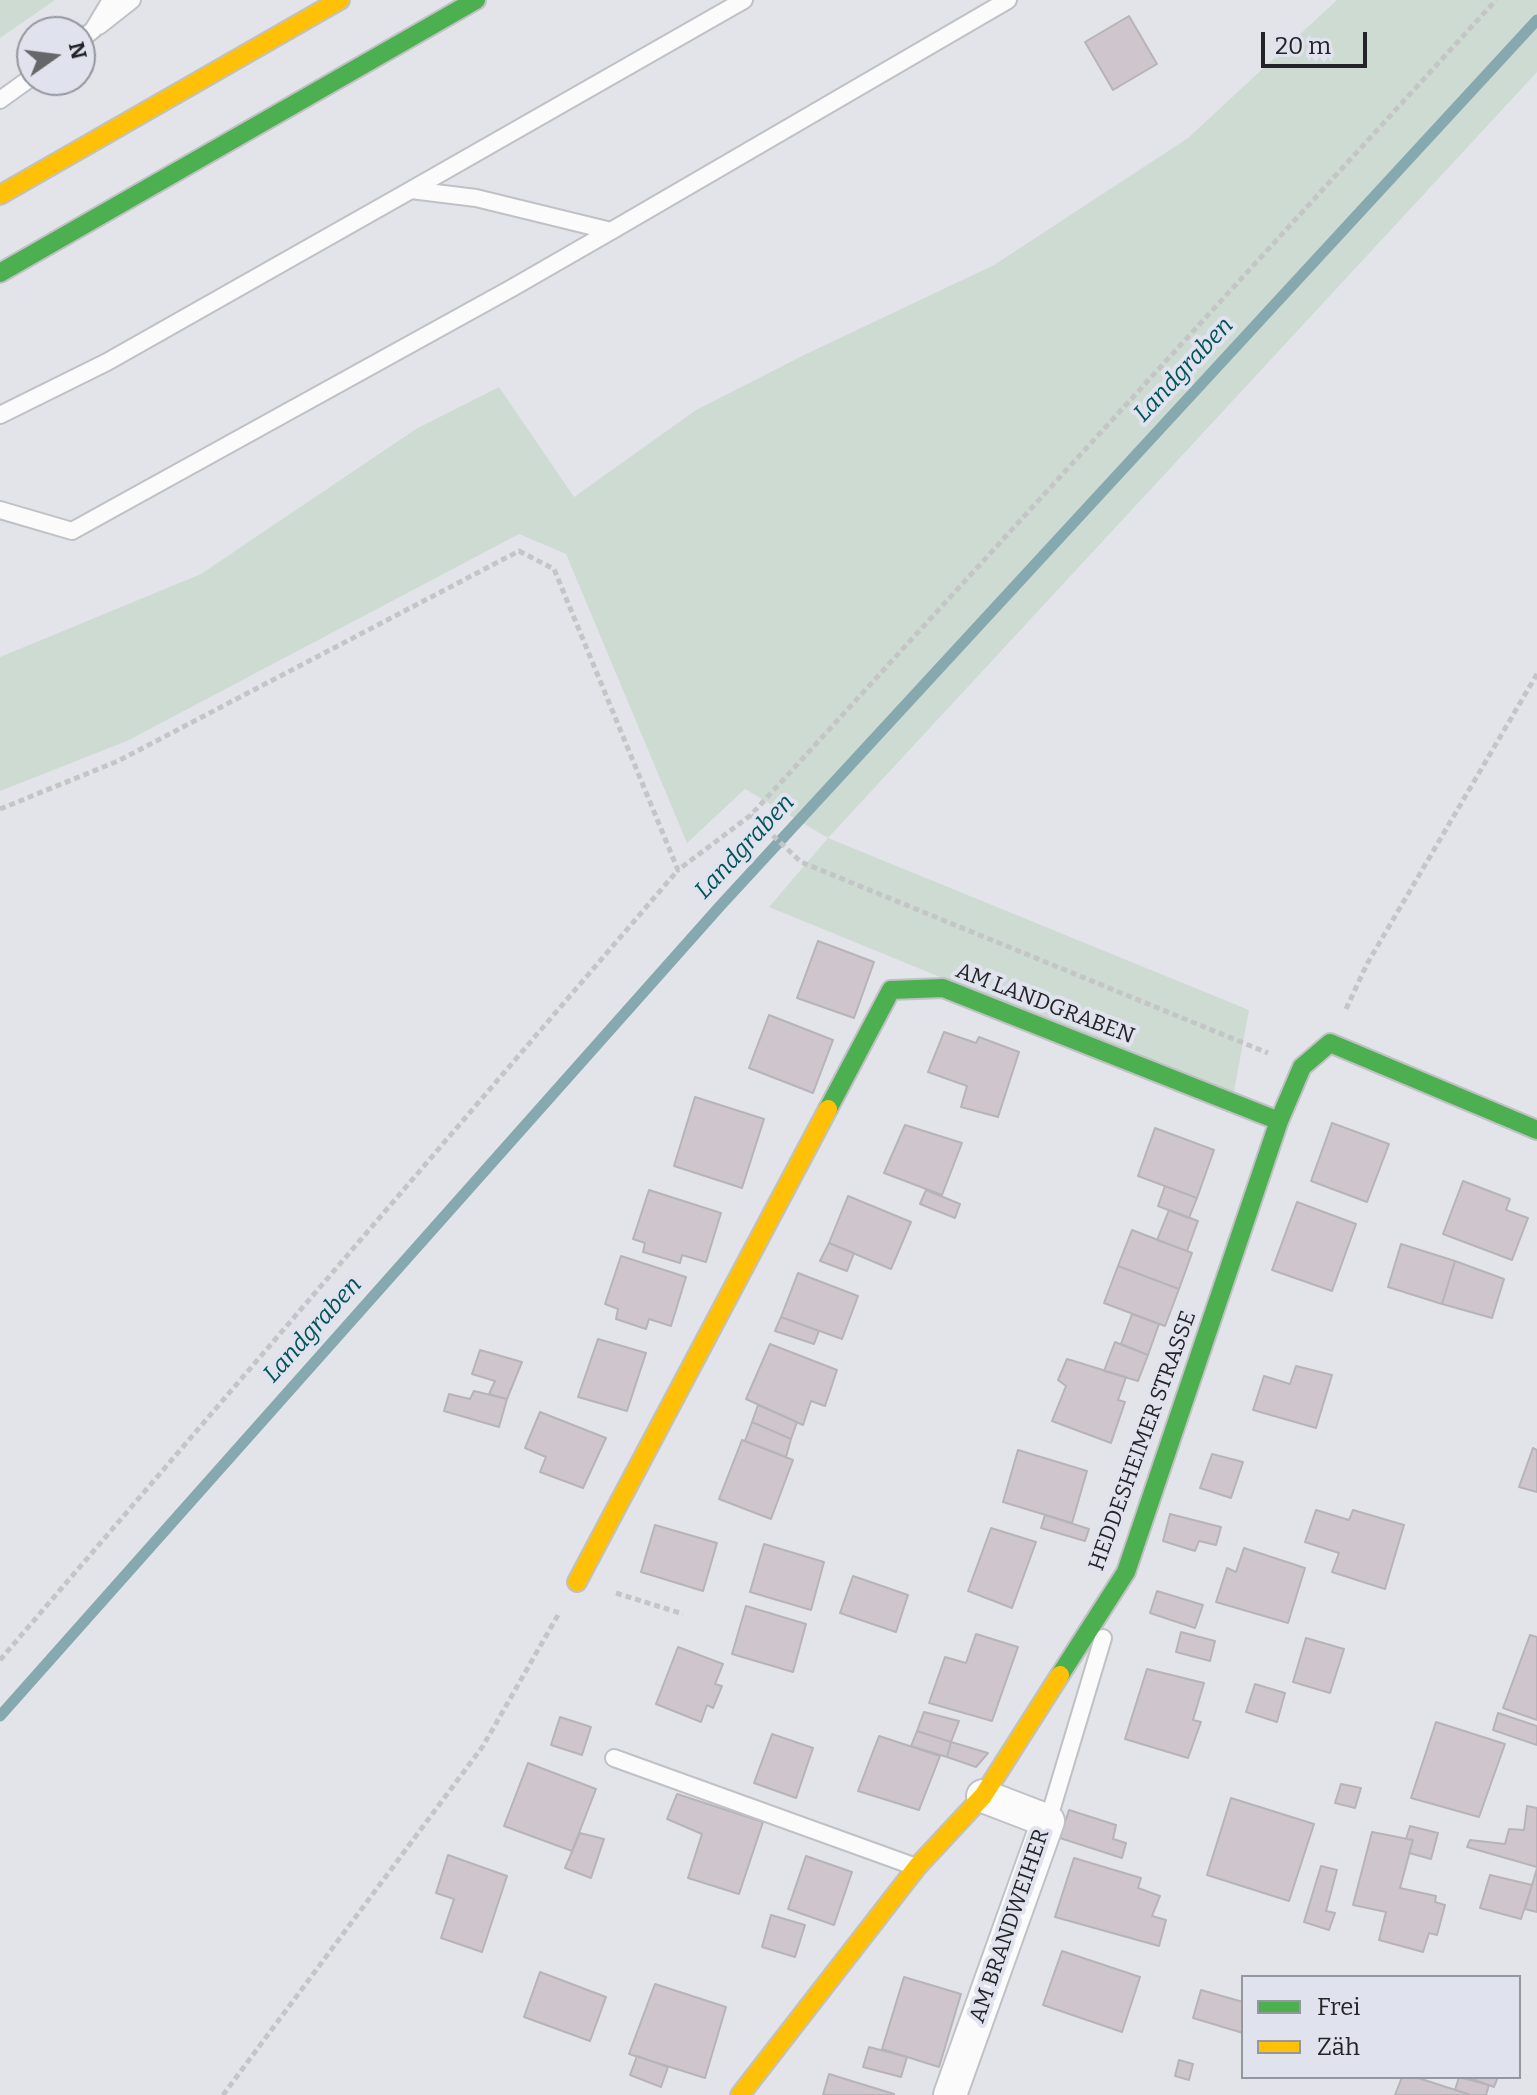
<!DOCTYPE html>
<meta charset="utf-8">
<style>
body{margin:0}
#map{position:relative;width:1537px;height:2095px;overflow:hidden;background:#e3e4ea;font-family:Bitter,serif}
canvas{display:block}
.legend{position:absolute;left:1241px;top:1975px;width:280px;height:104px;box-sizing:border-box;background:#e0e3ed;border:2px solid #94979e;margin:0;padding:10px 14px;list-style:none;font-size:24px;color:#232427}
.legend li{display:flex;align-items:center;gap:16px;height:40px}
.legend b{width:40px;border:2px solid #94979e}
.north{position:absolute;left:16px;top:16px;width:80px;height:80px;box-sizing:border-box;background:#e0e3ed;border:2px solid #94979e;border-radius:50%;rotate:76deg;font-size:22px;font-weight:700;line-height:32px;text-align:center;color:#232427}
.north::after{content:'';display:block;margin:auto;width:28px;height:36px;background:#66676b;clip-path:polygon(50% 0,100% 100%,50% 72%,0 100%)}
.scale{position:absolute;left:1261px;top:32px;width:106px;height:36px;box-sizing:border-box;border:4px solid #232427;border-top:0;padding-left:10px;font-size:24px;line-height:28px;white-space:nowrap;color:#232427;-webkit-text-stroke:6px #e0e3ed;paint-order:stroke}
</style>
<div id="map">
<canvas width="1537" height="2095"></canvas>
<ul class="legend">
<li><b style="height:10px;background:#4caf50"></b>Frei</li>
<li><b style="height:10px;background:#ffc107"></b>Zäh</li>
</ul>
<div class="north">N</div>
<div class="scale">20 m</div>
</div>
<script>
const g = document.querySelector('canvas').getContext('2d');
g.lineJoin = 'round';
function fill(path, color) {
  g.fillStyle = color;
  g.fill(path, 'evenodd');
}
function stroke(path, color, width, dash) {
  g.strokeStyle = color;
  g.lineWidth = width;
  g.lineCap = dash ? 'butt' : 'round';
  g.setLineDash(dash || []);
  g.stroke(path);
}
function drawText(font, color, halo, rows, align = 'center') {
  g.font = font + ' Bitter,serif';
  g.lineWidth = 8;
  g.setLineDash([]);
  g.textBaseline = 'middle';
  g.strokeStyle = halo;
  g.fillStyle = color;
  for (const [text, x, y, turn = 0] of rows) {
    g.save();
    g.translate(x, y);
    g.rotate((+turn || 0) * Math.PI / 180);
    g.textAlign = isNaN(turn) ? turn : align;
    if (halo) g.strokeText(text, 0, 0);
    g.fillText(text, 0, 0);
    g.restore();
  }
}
fill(new Path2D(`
 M0,0h55l-55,38z
 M1337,0h200v72l-709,766 421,172 -16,87 -464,-190 59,-69 -83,-49 -58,54 -121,-289 -47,-20 -392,207 -127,50v-134l201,-83 215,-145 83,-42 75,110 122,-87 110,-56 188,-89 194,-127z`), '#cedbd3');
stroke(new Path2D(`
 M0,1716l721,-811 816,-885`), '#85a9ae', 11);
const building = new Path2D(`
 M1129,16l28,48 -44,26 -28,-48z
 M818,941l56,21 -20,56 -57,-20z
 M769,1015l64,25 -20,53 -64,-25z
 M944,1032l32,11 3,-6 40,15 -21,65 -37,-10 6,-21 -39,-14z
 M695,1097l69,22 -22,69 -68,-22z
 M1332,1123l57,21 -22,58 -56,-21z
 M905,1125l57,18 -20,52 -58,-22z
 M1155,1128l59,22 -17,48 -59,-22z
 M1463,1181l47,18 -4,11 22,8 -16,42 -69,-26z
 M1165,1186l32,12 -8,20 -31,-12z
 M649,1190l72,23 -15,49 -24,-7 -2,8 -37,-11 2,-9 -12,-4z
 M926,1190l34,14 -5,14 -35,-14z
 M848,1196l63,26 -20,47 -62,-26z
 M1297,1202l59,22 -24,67 -60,-21z
 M1169,1210l29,11 -11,30 -30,-11z
 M1132,1230l60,23 -13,36 -61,-23z
 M829,1243l25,10 -7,18 -27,-10z
 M1401,1244l54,17 -13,43 -54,-17z
 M621,1256l65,21 -15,49 -22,-7 -3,10 -30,-10 2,-10 -13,-5z
 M1455,1261l49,18 -12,39 -50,-14z
 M1118,1266l61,23 -14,37 -61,-23z
 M798,1273l60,23 -16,43 -61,-22z
 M1132,1314l27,10 -11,31 -27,-11z
 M781,1317l38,14 -5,13 -39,-13z
 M598,1339l48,14 -19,58 -49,-14z
 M1115,1342l33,13 -10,26 -34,-10z
 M770,1344l67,26 -12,36 -14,-5 -8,24 -57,-26z
 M480,1350l42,12 -15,37 -18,-5 6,-13 -23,-7z
 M1067,1359l59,18 -8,23 7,2 -14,41 -59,-22 14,-35 -8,-6z
 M1296,1366l36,9 -16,53 -63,-18 11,-34 26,8z
 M474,1391l33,8 -8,28 -55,-16 5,-17 21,5z
 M758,1405l39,17 -6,17 -39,-17z
 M540,1412l66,26 -23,50 -43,-16 6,-15 -21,-9z
 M752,1422l39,17 -5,18 -41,-16z
 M742,1440l51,20 -22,59 -52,-20z
 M1533,1448l4,2v42l-18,-5z
 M1018,1450l69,21 -15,52 -69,-21z
 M1212,1454l31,8 -12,36 -31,-10z
 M1316,1510l33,10 4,-10 51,15 -19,64 -53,-17 7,-19 -34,-11z
 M1170,1514l51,13 -5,18 -17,-4 -4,10 -32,-10z
 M1045,1515l44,14 -4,12 -44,-13z
 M655,1525l62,18 -14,48 -62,-19z
 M991,1528l45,14 -24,66 -44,-17z
 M764,1544l60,18 -13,48 -61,-18z
 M1244,1548l61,20 -17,55 -72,-21 11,-34 9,4z
 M853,1576l55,19 -12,37 -56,-19z
 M1157,1591l46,14 -8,23 -45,-15z
 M746,1606l60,18 -13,48 -61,-18z
 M1181,1632l34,9 -5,20 -34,-9z
 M976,1634l42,13 -26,74 -63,-18 16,-46 21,6z
 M1530,1635l7,2v83l-34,-12z
 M1306,1638l38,11 -14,44 -37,-11z
 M678,1647l45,17 -8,20 7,2 -9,22 -6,-3 -6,17 -45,-18z
 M1147,1669l57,14 -11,37 8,2 -13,36 -63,-19z
 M1255,1684l30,9 -8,29 -31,-10z
 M924,1712l35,9 -8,21 -34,-11z
 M1498,1713l39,13v19l-44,-15z
 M560,1717l31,10 -9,28 -31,-10z
 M1436,1722l69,22 -26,73 -68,-19z
 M917,1731l34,11 -4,15 -36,-11z
 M772,1734l41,14 -17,50 -42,-15z
 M879,1736l61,20 -21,54 -61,-19z
 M951,1742l37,11 -12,14 -29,-10z
 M528,1763l68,26 -24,62 -68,-25z
 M1341,1784l20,4 -6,20 -20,-5z
 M677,1794l86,28 -24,72 -51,-16 14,-44 -35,-15z
 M1231,1798l83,26 -25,77 -82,-26z
 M1527,1806l10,2v59l-70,-20 3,-7 35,4 4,-15 15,1z
 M1069,1810l47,15 -3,14 13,4 -4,15 -62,-20z
 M1410,1826l28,7 -7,26 -22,-6 4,-13 -7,-1z
 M1372,1832l41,8 -13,48 36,8 -1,6 10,3 -8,30 -8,-2 -6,19 -44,-12 7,-28 -33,-7z
 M580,1833l24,6 -13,39 -26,-10z
 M448,1855l59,21 -25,76 -41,-14 13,-39 -18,-6z
 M806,1856l46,16 -18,53 -46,-16z
 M1074,1858l67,20 -3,10 22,8 -8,20 14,4 -7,26 -104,-29z
 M1321,1866l16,4 -11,41 9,2 -6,17 -25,-8z
 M1537,1868v44l-12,-3z
 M1490,1875l42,10 -11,34 -41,-11z
 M771,1915l34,10 -10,32 -33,-10z
 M1062,1951l78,26 -18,55 -79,-27z
 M540,1972l66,25 -16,44 -66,-24z
 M904,1977l57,17 -22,73 -57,-18z
 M655,1984l71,23 -21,71 -76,-24z
 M1201,1990l42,12v31l-50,-15z
 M869,2047l38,10 -6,20 -38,-10z
 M637,2056l31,11 -7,20 -31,-12z
 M1179,2060l14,4 -4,16 -14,-4z
 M829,2074l65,20v1h-71z
 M1402,2077h13l56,18h-76z
 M1459,2077l30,8 -3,10h-15l-16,-5z
 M1467,2077h31l-4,10z`);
fill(building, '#cec6cc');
stroke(building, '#b6b4b8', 2);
const lane = new Path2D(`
 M99,26l33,-26
 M80,40l13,-10 18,-30
 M0,100l32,-23
 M411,190l333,-190
 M0,415l107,-53 304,-172 65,8 135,33 397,-231
 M0,510l72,21 440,-243 99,-57
 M614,1758l302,109
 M1048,1821l55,-183`);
const street = new Path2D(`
 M950,2095l98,-274 -65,-25`);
const fast = new Path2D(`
 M0,273l476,-273
 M828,1109l63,-119 52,-2 336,133
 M1060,1675l66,-103 153,-451 23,-54 28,-24 207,87`);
const slow = new Path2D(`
 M0,195l340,-195
 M577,1582l251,-473
 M740,2095l177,-228 66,-71 77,-121`);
stroke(lane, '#c0c1c5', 20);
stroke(street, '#c0c1c5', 36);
stroke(fast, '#c0c1c5', 22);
stroke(slow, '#c0c1c5', 22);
stroke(new Path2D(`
 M0,809l118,-48 401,-210 35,18 124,301 73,-55 745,-815
 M751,815l50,47 467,191
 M1346,1009l21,-45 170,-290
 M616,1593l67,21
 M0,1660l678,-790
 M223,2095l260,-349 75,-131`), '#c4c5c7', 5, [6, 4]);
stroke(lane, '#fbfbfc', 16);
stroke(street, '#fbfbfc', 32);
stroke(fast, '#4caf50', 18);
stroke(slow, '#ffc107', 18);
drawText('22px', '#232427', '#e0e3ed', [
 ["AM LANDGRABEN",1045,1004,21],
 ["HEDDESHEIMER STRASSE",1143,1441,-70],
 ["AM BRANDWEIHER",1010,1926,-71]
]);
drawText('italic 24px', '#025359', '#e0e3ed', [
 ["Landgraben",1184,370,-47],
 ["Landgraben",745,847,-47],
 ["Landgraben",313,1330,-48]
]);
</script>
